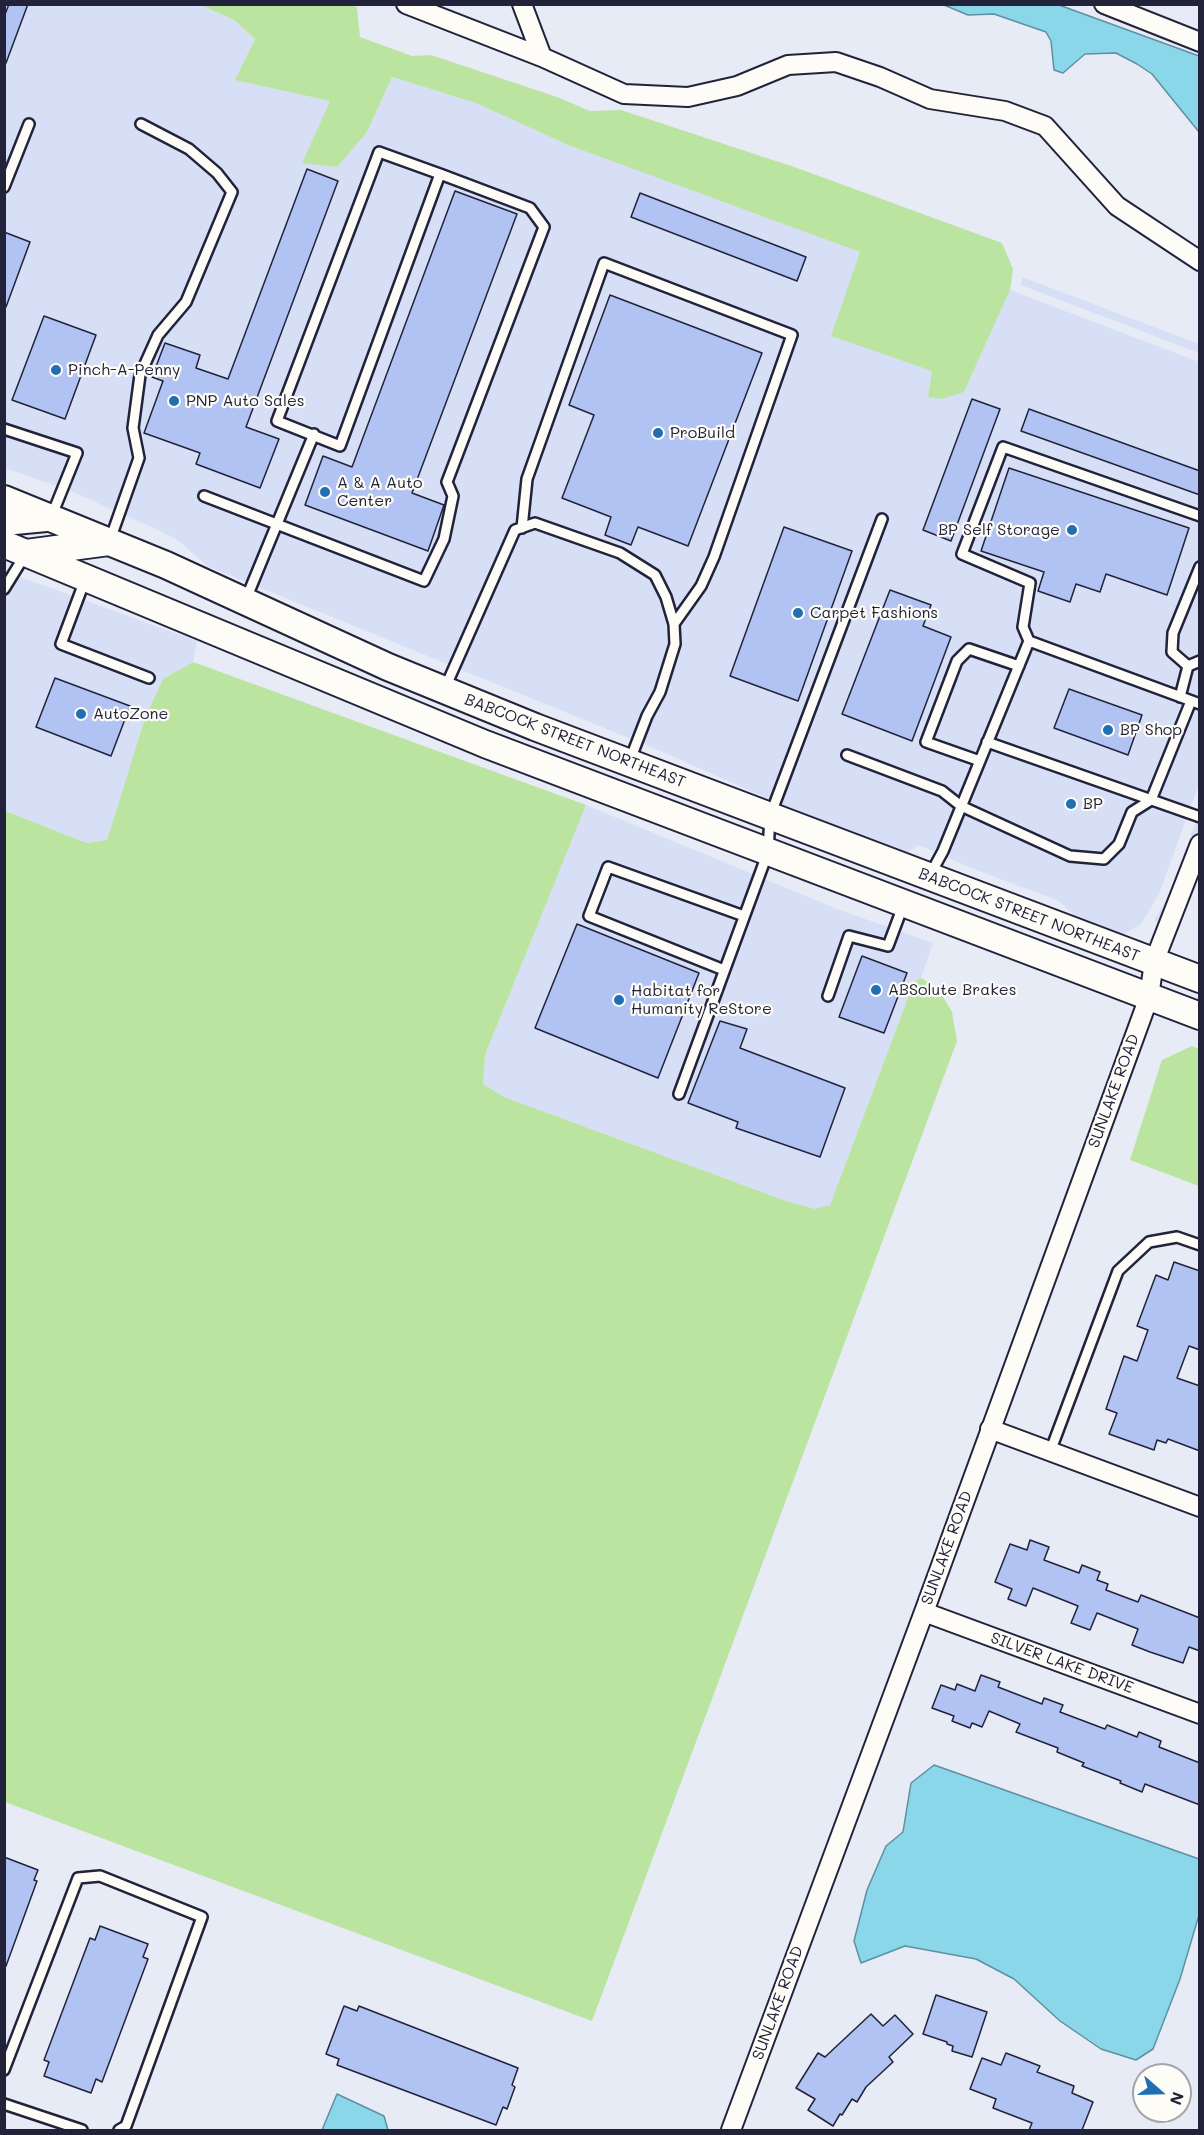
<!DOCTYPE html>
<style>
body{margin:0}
#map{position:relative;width:1204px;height:2135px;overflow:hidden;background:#e6ebf6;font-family:Mali,sans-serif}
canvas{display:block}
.frame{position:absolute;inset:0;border:6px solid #22223b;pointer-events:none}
.north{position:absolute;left:1132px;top:2063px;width:60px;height:60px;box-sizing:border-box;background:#fdfcf7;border:2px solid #a5a5ac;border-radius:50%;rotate:110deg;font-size:16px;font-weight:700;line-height:24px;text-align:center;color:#22223b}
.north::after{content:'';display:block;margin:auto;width:21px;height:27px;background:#1f6fb2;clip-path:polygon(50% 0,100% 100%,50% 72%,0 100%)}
</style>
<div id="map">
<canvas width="1204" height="2135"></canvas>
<div class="frame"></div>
<div class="north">N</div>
</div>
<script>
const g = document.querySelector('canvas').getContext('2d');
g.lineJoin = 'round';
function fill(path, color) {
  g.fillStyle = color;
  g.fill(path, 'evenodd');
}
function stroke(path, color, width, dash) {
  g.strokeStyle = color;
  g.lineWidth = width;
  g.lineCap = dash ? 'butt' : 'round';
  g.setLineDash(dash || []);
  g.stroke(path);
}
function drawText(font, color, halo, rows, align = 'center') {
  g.font = font + ' Mali,sans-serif';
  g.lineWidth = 4.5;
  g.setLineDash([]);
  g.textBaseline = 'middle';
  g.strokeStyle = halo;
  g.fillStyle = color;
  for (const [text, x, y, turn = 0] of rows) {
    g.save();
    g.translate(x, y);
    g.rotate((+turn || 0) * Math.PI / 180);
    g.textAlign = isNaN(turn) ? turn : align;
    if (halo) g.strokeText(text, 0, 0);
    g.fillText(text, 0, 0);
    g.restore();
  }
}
fill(new Path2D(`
 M4,5h197l33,15 21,19 -19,41 94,21 -27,62 64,-31 25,-55 84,26 92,42 293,107 -29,84 100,35 -4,25 36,-4 46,-102 189,72v422l-40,110 -18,30 -19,11 -21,-3 -15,-6 -27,-25 -88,-33 -52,-23 -13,8h-11l-91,-38 -141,-63 -456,-186 -28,-25 -23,-12 -83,-37 -68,-24z
 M1022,277l177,67v9l-178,-68z
 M4,571l193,70 -4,21 -30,17 -18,39 -38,122 -20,3 -82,-32z
 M586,805l251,104 96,34 -12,35 -7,4 -84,223 -15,5 -26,-8 -285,-105 -21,-13 2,-29z
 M1199,814v57l-21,59 -24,-9 14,-24z`), '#d6dff5');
fill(new Path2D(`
 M201,5h150l6,2 3,30 52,19 19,-1 126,42 33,14 31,-1 176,58 205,75 11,26 -3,21 -46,102 -22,7 -14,-2 4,-26 -101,-35 29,-84 -292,-107 -92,-42 -84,-26 -25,55 -30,35 -35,-4 28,-62 -95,-21 20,-41 -21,-19z
 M193,662l393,143 -101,250 -2,29 21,13 285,105 26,7 15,-4 84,-223 7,-4 16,9 15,25 5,29 -365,980 -587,-219v-991l82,32 20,-3 38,-122 18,-39z
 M1192,1046l7,3v137l-69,-26 32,-100z`), '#bbe4a0');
const water = new Path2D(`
 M944,5h115l140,51v76l-47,-58 -15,-10 -21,-11 -31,1 -22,19 -9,-3 -3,-29 -5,-9 -52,-18 -26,1z
 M934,1765l265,94v56l-19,64 -27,70 -17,11 -35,-11 -41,-28 -46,-42 -38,-20 -71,-13 -44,17 -7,-22 13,-51 19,-44 17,-14 8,-49z
 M337,2094l47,22 4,14h-66z`);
fill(water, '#8ad7e9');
stroke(water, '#608fa3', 1.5);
const building = new Path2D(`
 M9,4h19l-22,59 -2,-1v-45z
 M307,169l31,12 -92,246 33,12 -19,49 -64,-24 4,-11 -56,-20 19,-52 -11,-4 13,-34 35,12 -4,13 32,11z
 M455,191l62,23 -105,279 32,12 -16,46 -123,-46 18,-49 29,11z
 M640,193l166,64 -9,24 -166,-64z
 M4,232l26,10 -24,65h-2z
 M610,295l152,58 -74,193 -50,-19 -7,18 -26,-10 6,-18 -49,-19 32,-83 -25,-10z
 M44,316l52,19 -31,84 -53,-19z
 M972,399l28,10 -49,132 -28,-11z
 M1029,409l171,62v24l-179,-64z
 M1009,468l180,60 -22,67 -61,-21 -6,18 -24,-8 -6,18 -32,-11 6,-19 -63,-21z
 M784,527l68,24 -54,150 -68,-25z
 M890,590l41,15 -8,21 28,11 -39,104 -70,-27z
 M55,678l75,28 -19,50 -75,-29z
 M1069,689l73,26 -14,40 -74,-27z
 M577,924l122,49 -41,105 -123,-50z
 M862,956l45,17 -23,60 -45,-16z
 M720,1021l27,8 -7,19 105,40 -25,69 -84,-29 2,-6 -50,-19z
 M1174,1262l26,9v79l-11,-4 -12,32 23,8v65l-32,-12 -2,4 -9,-3 -3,10 -45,-16 8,-21 -11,-4 18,-53 13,5 11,-31 -11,-4 19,-51 12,5z
 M1030,1540l19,7 -5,13 35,13 3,-8 18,7 -3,8 11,4 -2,6 32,12 3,-7 59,23v33l-11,-4 -6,16 -33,-11 -18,-7 6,-16 -41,-16 -7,17 -19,-7 7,-17 -45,-18 -7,18 -18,-7 4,-10 -17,-7 15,-38 17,6z
 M981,1675l19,7 -2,5 44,17 2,-6 19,7 -3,7 45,17 2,-4 30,12 2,-5 22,9 -2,6 41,16v42l-55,-21 -3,8 -22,-9 1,-2 -39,-15 2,-3 -27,-11 1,-4 -42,-16 4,-8 -31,-13 -7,16 -10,-4 -2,5 -18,-7 2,-5 -22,-8 9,-23 14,5 2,-6 18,7z
 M4,1857l34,13 -4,10 3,1 -31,85 -2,-1z
 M100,1926l48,18 -5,13 5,2 -46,123 -6,-3 -5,14 -47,-17 5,-14 -5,-2 46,-122 5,2z
 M936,1995l51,17 -15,45 -20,-6 1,-5 -6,-2v-2l-24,-8z
 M344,2006l13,5 2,-5 159,62 -6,17 3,2 -8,22 -4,-2 -7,18 -159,-60 2,-6 -13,-5z
 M871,2014l12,12 12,-11 18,19 -24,23 4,5 -27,25 -9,15 -5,-3 -10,16 -2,-1 -7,12 -25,-16 7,-11 -19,-11 22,-35 7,4z
 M1006,2053l34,13 -3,6 37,14 -2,7 21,9 -11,28h-53l3,-7 -39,-15 3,-9 -26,-10 12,-31 19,7z`);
fill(building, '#b0c3f2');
stroke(building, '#22223b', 1.5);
const service = new Path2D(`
 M379,152l61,22 -100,272 -63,-25z
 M4,187l25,-63
 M4,429l73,24 -25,62
 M204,496l220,85 20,-42 9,-43 -6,-14 97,-255 -14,-19 -90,-34
 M522,528l5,-49 77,-216 188,72 -78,222 -13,29 -27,38
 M110,540l29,-82 -6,-30 7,-53 18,-40 28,-33 46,-110 -15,-19 -28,-24 -48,-25
 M85,580l-24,64 88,34
 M4,589l21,-34
 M246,599l68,-165
 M1029,641l-6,-14 7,-44 -68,-29 41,-107 197,69
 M1188,666l12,-5
 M445,688l70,-158 20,-7 85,30 35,22 11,22 8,27 1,20 -15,48 -13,24 -17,44
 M1180,697l8,-31 -16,-14 1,-19 27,-66
 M987,742l213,75
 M847,755l95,36 19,15 109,50 34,3 15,-15 13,-32 19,-12 40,-99
 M980,761l-54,-19 31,-81 12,-12 50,17
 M930,875l13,-24 86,-210 171,63
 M724,970l-135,-54 19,-49 136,49
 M828,996l21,-60 39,10 15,-40
 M679,1094l89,-242 2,-36 112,-297
 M1050,1452l68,-181 31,-29 28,-5 23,8
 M4,2070l74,-192 22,-2 102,41 -76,209 -7,4
 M4,2104l78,26`);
const minor = new Path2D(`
 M406,4l136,53 82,37 64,3 49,-11 51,-21 48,-3 44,15 50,22 75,12 40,15 72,80 83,55
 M522,4l20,53
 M1104,4l96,38
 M990,1429l210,78
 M924,1612l276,102
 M731,2130l193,-518 225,-615 5,-35 46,-118`);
const secondary = new Path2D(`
 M4,499l162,66 222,102 147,60 665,252
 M4,522l42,-4
 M4,544l481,200 715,272
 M26,553l83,-11`);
stroke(service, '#22223b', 14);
stroke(minor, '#22223b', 22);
stroke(secondary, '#22223b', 30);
stroke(service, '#fdfcf7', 9);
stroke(minor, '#fdfcf7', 18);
stroke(secondary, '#fdfcf7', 26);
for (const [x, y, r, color] of [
 [56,370,6,"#1f6fb2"],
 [174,401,6,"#1f6fb2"],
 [658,433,6,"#1f6fb2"],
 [325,492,6,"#1f6fb2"],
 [1072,530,6,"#1f6fb2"],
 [798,613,6,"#1f6fb2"],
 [81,714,6,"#1f6fb2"],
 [1108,730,6,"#1f6fb2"],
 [1071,804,6,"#1f6fb2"],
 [876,990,6,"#1f6fb2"],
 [619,1000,6,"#1f6fb2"]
]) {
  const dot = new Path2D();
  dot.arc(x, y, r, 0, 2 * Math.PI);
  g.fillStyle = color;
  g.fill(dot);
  stroke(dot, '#fdfcf7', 2);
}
drawText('16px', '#22223b', '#fdfcf7', [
 ["Pinch-A-Penny",68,370],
 ["PNP Auto Sales",186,401],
 ["ProBuild",670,433],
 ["A & A Auto",337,483],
 ["Center",337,501],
 ["BP Self Storage",1060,530,"right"],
 ["Carpet Fashions",810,613],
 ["AutoZone",93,714],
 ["BP Shop",1120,730],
 ["BP",1083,804],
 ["ABSolute Brakes",888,990],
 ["Habitat for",631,991],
 ["Humanity ReStore",631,1009]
], 'left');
drawText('16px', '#22223b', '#fdfcf7', [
 ["BABCOCK STREET NORTHEAST",575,741,21],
 ["BABCOCK STREET NORTHEAST",1029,915,21],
 ["SUNLAKE ROAD",1114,1091,-70],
 ["SUNLAKE ROAD",947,1548,-70],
 ["SILVER LAKE DRIVE",1062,1663,20],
 ["SUNLAKE ROAD",778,2003,-70]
]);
</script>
